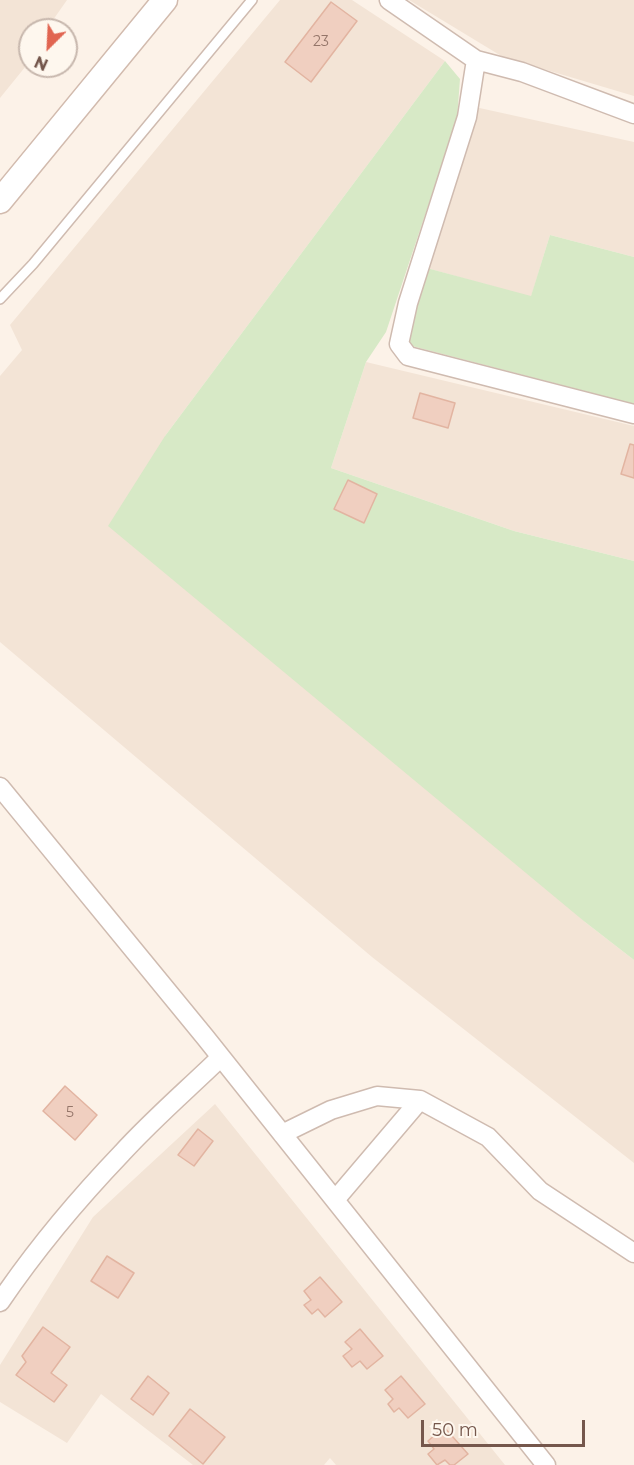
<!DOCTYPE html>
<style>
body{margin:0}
#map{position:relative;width:634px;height:1465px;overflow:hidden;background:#fcf2e8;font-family:Montserrat,sans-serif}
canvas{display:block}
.north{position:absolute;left:18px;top:18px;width:60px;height:60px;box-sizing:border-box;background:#fef7ee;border:2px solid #c7b7ad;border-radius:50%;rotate:204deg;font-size:16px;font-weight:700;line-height:24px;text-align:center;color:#75574c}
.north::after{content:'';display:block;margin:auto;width:21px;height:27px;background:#e16551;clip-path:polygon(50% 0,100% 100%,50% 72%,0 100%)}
.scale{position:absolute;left:421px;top:1420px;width:164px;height:27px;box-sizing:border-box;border:3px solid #75574c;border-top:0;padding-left:8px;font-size:18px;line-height:21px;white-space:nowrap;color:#75574c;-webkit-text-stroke:4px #fef7ee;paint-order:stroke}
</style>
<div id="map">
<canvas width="634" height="1465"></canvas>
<div class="north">N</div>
<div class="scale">50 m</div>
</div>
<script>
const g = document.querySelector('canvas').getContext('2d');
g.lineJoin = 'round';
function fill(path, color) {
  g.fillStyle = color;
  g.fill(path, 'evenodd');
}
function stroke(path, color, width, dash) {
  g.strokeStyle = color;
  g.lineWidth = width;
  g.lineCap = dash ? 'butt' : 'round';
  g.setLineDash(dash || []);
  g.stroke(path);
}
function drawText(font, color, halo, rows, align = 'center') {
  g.font = font + ' Montserrat,sans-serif';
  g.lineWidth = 5;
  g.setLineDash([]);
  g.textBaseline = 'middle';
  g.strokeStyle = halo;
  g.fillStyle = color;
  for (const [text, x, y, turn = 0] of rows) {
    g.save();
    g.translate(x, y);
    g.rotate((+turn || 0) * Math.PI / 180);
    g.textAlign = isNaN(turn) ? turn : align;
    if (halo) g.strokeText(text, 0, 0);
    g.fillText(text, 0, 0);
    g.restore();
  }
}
fill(new Path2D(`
 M0,0h67l-21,30h-16v31l-30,37z
 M280,0h72l93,61 -280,375 420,486 49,38v203l-262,-206 -372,-315v-266l22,-26 -12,-25z
 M409,0h225v96l-131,-39z
 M475,107l159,35v115l-84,-22 -19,62 -108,-30z
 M366,362l268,64v135l-120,-30 -183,-63z
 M215,1104l290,361h-169l-6,-7 -6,7h-131l-92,-71 -34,49 -67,-41v-37l93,-148z`), '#f3e4d6');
fill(new Path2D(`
 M445,61l15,18 -3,40 -71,213 -20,30 -35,106 183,63 120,30v399l-49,-38 -477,-396 57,-90z
 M550,235l84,22v147l-226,-59 15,-78 108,29z`), '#d7e9c6');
const building = new Path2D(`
 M331,2l26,19 -46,61 -26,-20z
 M420,393l35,10 -7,25 -35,-10z
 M630,444l4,1v33l-13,-4z
 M348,480l29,14 -13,29 -30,-14z
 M65,1086l32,29 -22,25 -32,-29z
 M198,1129l15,12 -19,25 -16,-11z
 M107,1256l27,17 -16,25 -27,-17z
 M320,1277l22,25 -17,15 -7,-8 -6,5 -8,-9 7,-5 -7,-9z
 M43,1327l27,20 -19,26 16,12 -13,17 -38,-27 10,-13 -4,-6z
 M360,1329l23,27 -16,13 -7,-8 -8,6 -9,-11 9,-7 -7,-7z
 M148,1376l21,17 -16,22 -22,-16z
 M401,1376l24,28 -17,14 -9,-10 -5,4 -6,-8 5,-5 -8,-9z
 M190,1409l35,28 -22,27 -34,-28z
 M444,1427l24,27 -14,11h-4l-5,-5 -8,5 -9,-11 6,-5 -6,-8z`);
fill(building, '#f0cfc0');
stroke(building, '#e2b4a1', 1.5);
const lane = new Path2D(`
 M0,299l33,-35 219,-264`);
const street = new Path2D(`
 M389,0l87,60 46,12 112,42
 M476,60l-9,57 -59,186 -9,41 9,12 226,58
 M0,787l205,250 341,428
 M282,1134l49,-24 46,-14 43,4 68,37 52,54 94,62
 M335,1200l85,-100
 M0,1302c36,-53 78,-103 122,-149 31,-34 66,-64 99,-96`);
const secondary = new Path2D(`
 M0,201l165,-201`);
stroke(lane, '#cfbbb0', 12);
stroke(street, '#cfbbb0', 21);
stroke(secondary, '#d2bbae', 27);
stroke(lane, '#fff', 9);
stroke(street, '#fff', 18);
stroke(secondary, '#fff', 24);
drawText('14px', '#947569', null, [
 ["23",321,42],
 ["5",70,1113]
]);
</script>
